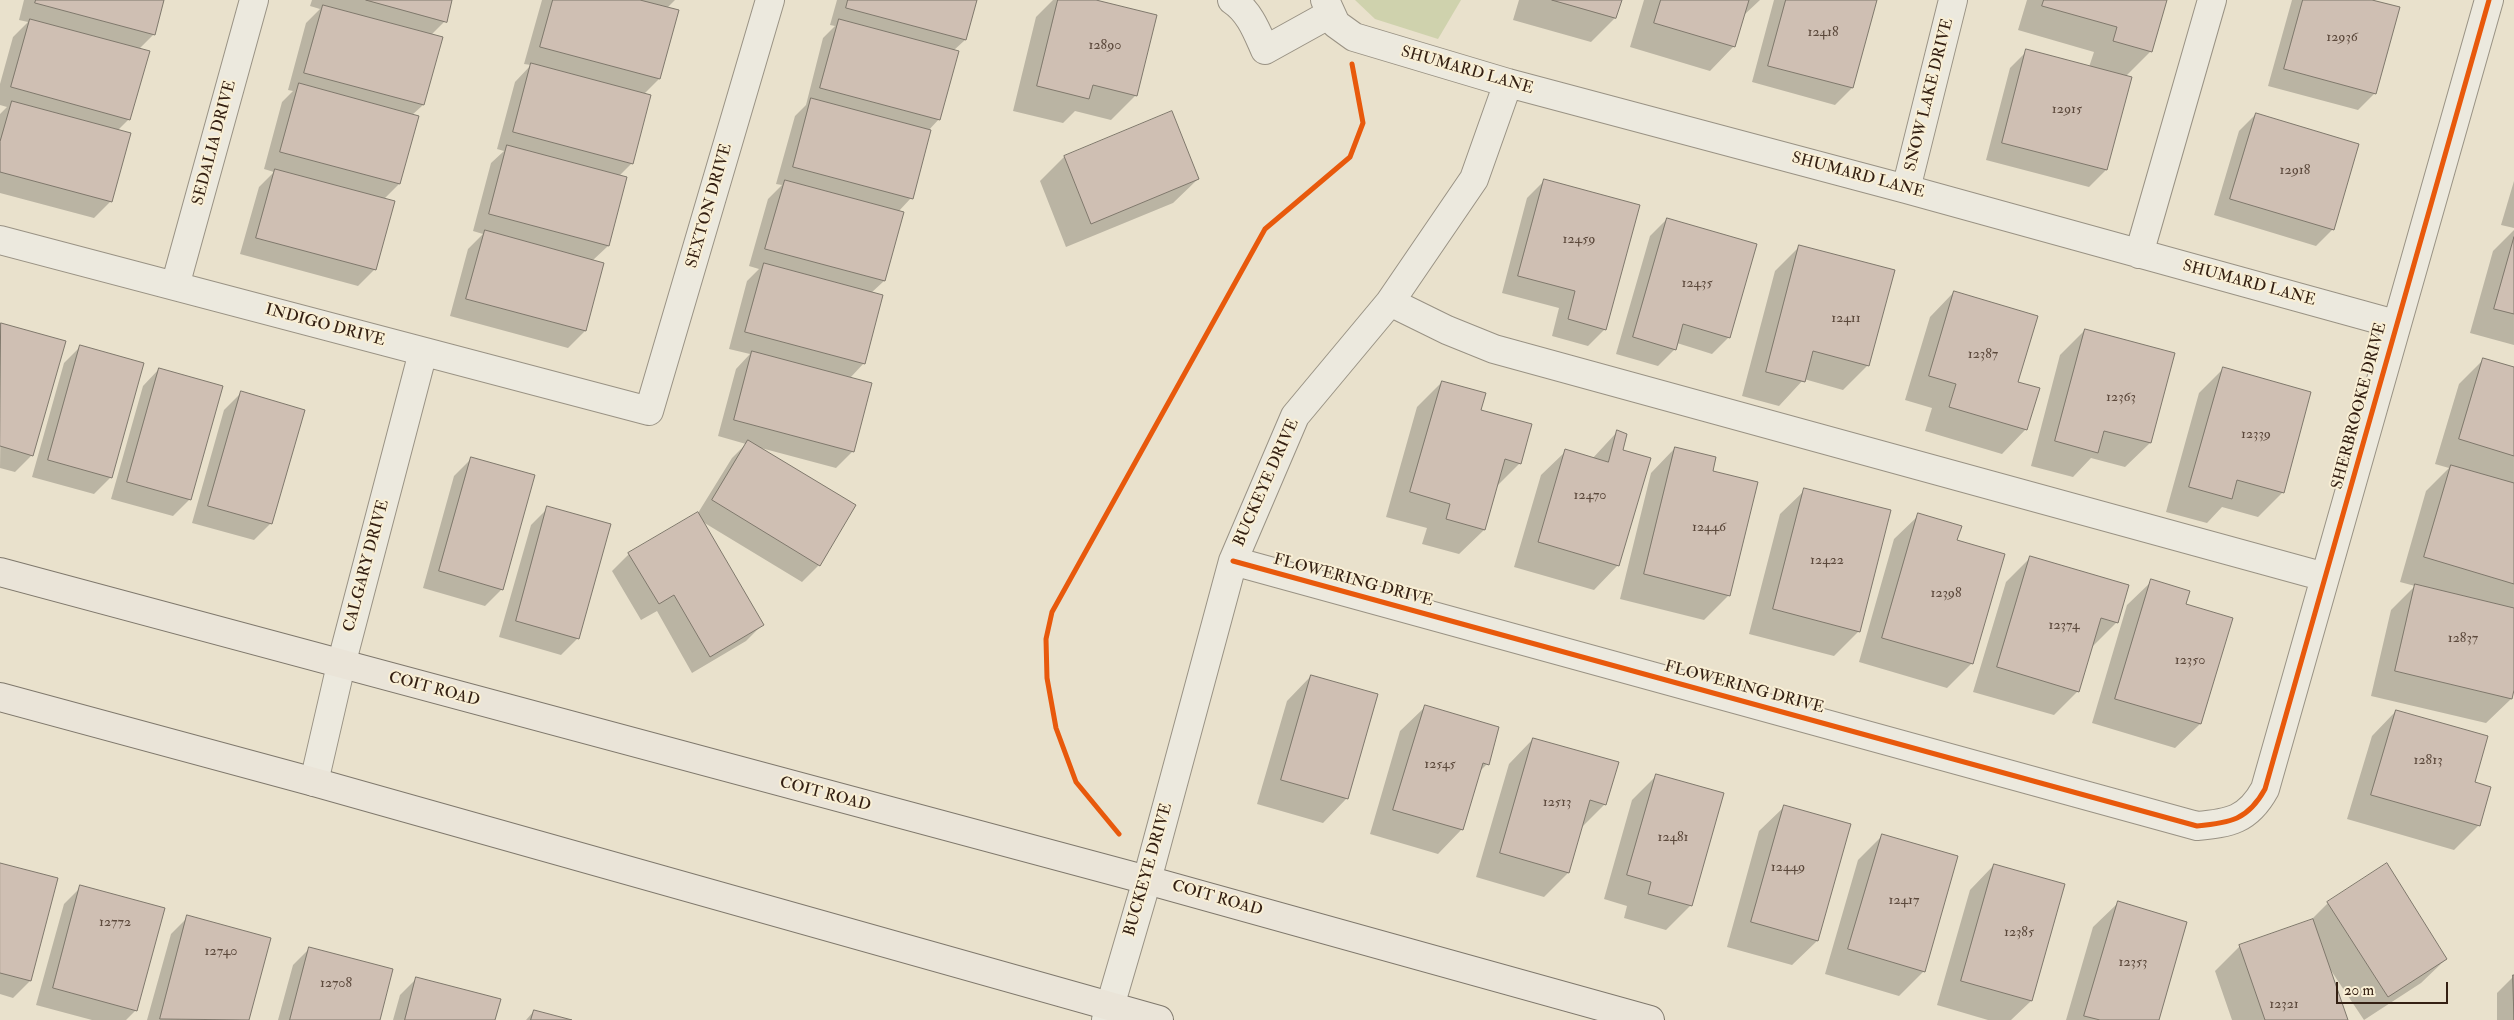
<!DOCTYPE html>
<style>
body{margin:0}
#map{position:relative;width:2514px;height:1020px;overflow:hidden;background:#e9e1cc;font-family:"IM FELL Double Pica",serif}
canvas{display:block}
.scale{position:absolute;left:2336px;top:982px;width:112px;height:22px;box-sizing:border-box;border:2px solid #342013;border-top:0;padding-left:6px;font-size:15px;line-height:18px;white-space:nowrap;color:#342013;-webkit-text-stroke:4px #f9efd5;paint-order:stroke}
</style>
<div id="map">
<canvas width="2514" height="1020"></canvas>
<div class="scale">20 m</div>
</div>
<script>
const g = document.querySelector('canvas').getContext('2d');
g.lineJoin = 'round';
function fill(path, color) {
  g.fillStyle = color;
  g.fill(path, 'evenodd');
}
function stroke(path, color, width, dash) {
  g.strokeStyle = color;
  g.lineWidth = width;
  g.lineCap = dash ? 'butt' : 'round';
  g.setLineDash(dash || []);
  g.stroke(path);
}
function drawText(font, color, halo, rows, align = 'center') {
  g.font = font + ' "IM FELL Double Pica",serif';
  g.lineWidth = 4;
  g.setLineDash([]);
  g.textBaseline = 'middle';
  g.strokeStyle = halo;
  g.fillStyle = color;
  for (const [text, x, y, turn = 0] of rows) {
    g.save();
    g.translate(x, y);
    g.rotate((+turn || 0) * Math.PI / 180);
    g.textAlign = isNaN(turn) ? turn : align;
    if (halo) g.strokeText(text, 0, 0);
    g.fillText(text, 0, 0);
    g.restore();
  }
}
fill(new Path2D(`
 M1355,0h106l-23,39 -63,-20z`), '#cfd2ad');
fill(new Path2D(`
 M24,0h139l-9,34 -15,15 -10,70 -12,12 -6,70 -17,17 -94,-25v-79l7,-7 -7,-2v-21l13,-47 15,-15 -9,-2z
 M312,0h139l-6,21 -14,14 -8,70 -11,10 -13,69 -15,15 -9,70 -17,17 -118,-32 19,-67 15,-15 -10,-3 18,-67 11,-11 -5,-1 18,-67 14,-14 -10,-3z
 M542,0h133l-8,8 10,3 -18,68 -16,16 -11,68 -13,13 -11,70 -16,15 11,3 -18,67 -17,17 -118,-32 18,-67 15,-15 -10,-3 18,-68 13,-12 -7,-2 18,-67 16,-17 -7,-1z
 M837,0h139l-11,40 -12,11 -14,68 -11,12 -17,67 -13,14 -14,69 -13,12 -7,70 -14,15 3,73 -17,17 -75,-20 58,117 -17,17 -99,-60 60,102 -17,17 -54,32 -35,-62 -16,9 -29,-49 17,-17 69,-41 34,-55 14,-14 -28,-8 18,-67 14,-15 -21,-5 18,-68 12,-12 -10,-3 19,-67 14,-14 -6,-1 19,-68 11,-11 17,-67 12,-12 -5,-1z
 M1053,0h38l45,95 -25,25 -36,-9 -12,12 -50,-12 23,-94z
 M1519,0h102l-6,18 -24,24 -78,-22z
 M1644,0h116l-16,15 -10,31 -24,25 -80,-24z
 M1774,0h102l-24,88 -17,17 -83,-23z
 M2027,0h138l-14,51 -25,25 4,1 -24,93 -17,17 -103,-27 24,-92 17,-17 62,16 5,-15 -76,-22z
 M2368,0l7,93 -17,17 -90,-24 24,-86z
 M2256,114l77,115 -17,17 -102,-31 25,-84z
 M1064,157l134,22 -25,24 -107,44 -26,-66z
 M1544,181l61,148 -17,17 -36,-10 7,-28 -57,-15 25,-95z
 M2514,181v47l-13,-3z
 M1667,219l62,118 -17,17 -35,-11 -2,6 -17,17 -42,-12 34,-118z
 M2514,230v115l-44,-12 23,-82z
 M1800,246l68,119 -25,25 -39,-11 -25,27 -37,-10 33,-125z
 M1954,292l72,137 -24,25 -77,-23 7,-23 -27,-8 25,-83z
 M2,325l30,130 -17,17 -15,-4z
 M2085,330l65,113 -25,24 -34,-9 -18,19 -42,-11 29,-111z
 M81,346l30,131 -17,17 -62,-17 32,-114z
 M2483,360l31,9v315l-3,15 -25,24 -115,-27 20,-86 24,-24 -15,-4 26,-91 23,-23 -14,-4 24,-80z
 M159,369l31,130 -17,17 -62,-17 32,-113z
 M2223,369l87,24 -28,100 -24,24 -36,-10 -15,16 -41,-11 33,-119z
 M1442,382l38,29 40,52 -24,24 -12,43 -25,24 -37,-10 5,-16 -41,-11 31,-110z
 M241,393l30,130 -17,17 -62,-17 32,-113z
 M1617,432l4,19 -3,114 -24,25 -80,-23 27,-92 25,-24 26,8z
 M1675,448l36,23 18,124 -25,25 -84,-21 31,-126z
 M471,459l31,130 -17,17 -62,-18 31,-112z
 M1805,490l54,141 -25,25 -85,-22 31,-120z
 M548,508l30,130 -17,17 -62,-18 32,-112z
 M1919,515l37,26 16,122 -25,25 -88,-26 35,-123z
 M2031,557l97,29 -12,37 -24,24 -14,44 -24,24 -81,-23 33,-110z
 M2152,581l48,143 -25,24 -83,-25 35,-118z
 M1311,676l36,122 -24,25 -66,-19 30,-103z
 M1425,707l62,57 -8,8 -17,57 -24,25 -68,-20 30,-103z
 M2396,711l77,72 6,42 -25,25 -107,-31 25,-83z
 M1533,739l72,65 -24,24 -13,45 -24,24 -68,-20 33,-113z
 M1657,775l34,130 -25,25 -42,-12 3,-12 -23,-7 28,-99z
 M1784,807l65,18 -32,116 -25,24 -65,-18 32,-116z
 M1883,835l41,136 -25,25 -74,-22 33,-114z
 M0,864l57,15 -27,102 -17,17 -13,-4z
 M1994,865l69,20 -32,116 -20,19h-23l-51,-15 33,-115z
 M81,887l55,123 -10,10h-34l-56,-15 28,-101z
 M2118,903l40,117h-92l27,-93z
 M2328,903l118,56 -25,24 -57,37 -34,-51 16,51h-114l-17,-49 25,-25 69,-24z
 M188,917l82,22 -22,81h-101l24,-86z
 M310,948l68,72h-100l15,-55z
 M2514,976v44h-17v-27z
 M417,978l77,42h-101l7,-25z
 M534,1011l34,9h-42z`), '#0003');
const building = new Path2D(`
 M36,0h128l-9,35 -120,-32z
 M366,0h86l-5,22z
 M553,0h87l39,10 -19,69 -120,-32z
 M848,0h129l-11,40 -120,-32z
 M1058,0h38l61,15 -20,81 -44,-11 -4,14 -52,-13z
 M1552,0h70l-6,18z
 M1661,0h88l-14,47 -81,-24z
 M1786,0h91l-24,88 -85,-22z
 M2044,0h123l-15,52 -39,-11 4,-14 -75,-21z
 M2303,0h69l28,7 -24,87 -92,-25z
 M323,5l120,32 -19,68 -120,-32z
 M30,19l120,32 -20,69 -119,-33z
 M839,19l120,32 -19,69 -120,-32z
 M2026,49l106,28 -25,93 -105,-27z
 M531,63l120,32 -18,69 -120,-32z
 M299,83l120,33 -19,68 -120,-32z
 M811,98l120,32 -18,69 -120,-32z
 M12,101l119,32 -19,69 -112,-30v-30z
 M1172,111l27,68 -108,45 -27,-68z
 M2256,113l103,31 -25,86 -104,-31z
 M507,145l120,32 -18,69 -120,-32z
 M275,169l120,32 -19,69 -120,-32z
 M1544,179l96,26 -34,125 -38,-11 7,-28 -57,-15z
 M785,180l119,32 -19,69 -120,-32z
 M1667,218l90,26 -27,94 -47,-14 -7,26 -43,-13z
 M485,230l119,33 -18,68 -120,-32z
 M2514,237v77l-20,-5z
 M1799,245l96,25 -26,96 -56,-15 -8,31 -39,-10z
 M764,263l119,32 -18,69 -120,-32z
 M1954,291l84,25 -20,66 22,6 -13,42 -78,-23 7,-23 -27,-8z
 M1,323l65,18 -33,115 -33,-10z
 M2085,329l90,24 -24,90 -47,-12 -6,22 -43,-12z
 M80,345l64,18 -32,115 -64,-18z
 M752,351l120,32 -18,69 -120,-32z
 M2483,358l31,9v89l-55,-17z
 M2223,367l88,25 -27,101 -47,-13 -5,19 -43,-12z
 M159,368l64,18 -32,114 -64,-18z
 M1442,381l44,12 -5,17 51,14 -11,40 -16,-5 -20,71 -39,-11 4,-15 -40,-12z
 M241,391l64,19 -33,114 -64,-18z
 M1617,430l10,4 -4,16 28,8 -32,108 -81,-24 27,-93 43,13z
 M748,440l108,65 -36,61 -108,-66z
 M1675,447l41,10 -3,14 45,11 -28,114 -86,-22z
 M471,457l64,18 -32,115 -64,-19z
 M2451,465l63,18v101l-90,-27z
 M1804,488l87,22 -31,122 -87,-23z
 M547,506l64,18 -32,115 -63,-18z
 M698,512l66,113 -54,32 -36,-62 -15,9 -31,-51z
 M1918,513l44,13 -5,14 48,14 -32,110 -91,-26z
 M2030,556l99,29 -11,38 -17,-5 -22,74 -82,-25z
 M2151,579l39,12 -4,13 47,14 -32,106 -86,-25z
 M2415,584l99,24v82l-2,9 -117,-28z
 M1311,675l67,19 -30,105 -67,-19z
 M1425,705l74,22 -10,38 -6,-2 -20,67 -70,-20z
 M2396,710l92,26 -13,46 16,5 -11,39 -109,-31z
 M1533,738l86,24 -13,43 -16,-5 -21,73 -69,-20z
 M1656,774l68,19 -32,113 -44,-12 3,-12 -24,-7z
 M1784,805l67,19 -33,117 -67,-19z
 M1882,834l76,22 -33,116 -77,-23z
 M0,863l58,15 -27,103 -31,-8z
 M2387,863l60,96 -59,38 -61,-95z
 M1994,864l71,20 -33,117 -71,-20z
 M80,885l85,23 -28,103 -84,-23z
 M2118,901l69,21 -28,98h-59l-16,-4z
 M187,915l84,23 -22,82 -89,-1z
 M2313,919l35,101h-83l-26,-75z
 M309,947l84,22 -13,51h-90z
 M2513,975h1v45z
 M416,977l85,22 -6,21h-90z
 M534,1010l38,10h-41z`);
fill(building, '#cfbfb3');
stroke(building, '#7f786c', 1);
const minor = new Path2D(`
 M1232,0c18,12 25,32 33,50l65,-36
 M1325,0l11,24 18,13 154,46 398,106 489,135
 M1906,189l47,-189
 M0,240l649,171 121,-411
 M2139,254l73,-254
 M175,286l79,-286
 M1390,302l57,28 47,19 831,228
 M1233,561l964,265c33,-3 51,-6 68,-37l224,-789
 M314,782l27,-117 82,-313
 M1106,1020l41,-140 86,-319 62,-145 95,-114 84,-123 34,-96`);
const major = new Path2D(`
 M0,572l1147,308 503,140
 M0,697l314,85 845,238`);
stroke(minor, '#999284', 30);
stroke(major, '#7f786c', 30);
stroke(new Path2D(`
 M1119,834l-43,-52 -20,-54 -9,-50 -1,-39 6,-27 213,-383 85,-72 13,-34 -10,-52`), '#aaa59b', 3, [1, 2.5]);
stroke(minor, '#ece9de', 28);
stroke(major, '#eae4d8', 28);
stroke(new Path2D(`
 M1233,561l964,265c33,-3 51,-6 68,-37l224,-789
 M1119,834l-43,-52 -20,-54 -9,-50 -1,-39 6,-27 213,-383 85,-72 13,-34 -11,-59`), '#e8590c', 5);
drawText('14px', '#5b483b', null, [
 ["12418",1823,33],
 ["12936",2342,38],
 ["12890",1105,46],
 ["12915",2067,110],
 ["12918",2295,171],
 ["12459",1579,240],
 ["12435",1697,284],
 ["12411",1846,319],
 ["12387",1983,355],
 ["12363",2121,398],
 ["12339",2256,435],
 ["12470",1590,496],
 ["12446",1709,528],
 ["12422",1827,561],
 ["12398",1946,594],
 ["12374",2064,626],
 ["12837",2463,639],
 ["12350",2190,661],
 ["12813",2428,761],
 ["12545",1440,765],
 ["12513",1557,803],
 ["12481",1673,838],
 ["12449",1788,868],
 ["12417",1904,901],
 ["12772",115,923],
 ["12385",2019,933],
 ["12740",221,952],
 ["12353",2133,963],
 ["12708",336,984],
 ["12321",2284,1005]
]);
drawText('16px', '#342013', '#f9efd5', [
 ["SHUMARD LANE",1467,71,16],
 ["SNOW LAKE DRIVE",1930,95,-76],
 ["SEDALIA DRIVE",215,143,-75],
 ["SHUMARD LANE",1858,176,15],
 ["SEXTON DRIVE",710,206,-74],
 ["SHUMARD LANE",2249,284,15],
 ["INDIGO DRIVE",325,326,15],
 ["SHERBROOKE DRIVE",2360,406,-75],
 ["BUCKEYE DRIVE",1267,483,-66],
 ["CALGARY DRIVE",367,566,-75],
 ["FLOWERING DRIVE",1353,581,15],
 ["FLOWERING DRIVE",1744,688,15],
 ["COIT ROAD",434,690,15],
 ["COIT ROAD",825,795,15],
 ["BUCKEYE DRIVE",1149,870,-74],
 ["COIT ROAD",1217,899,16]
]);
</script>
